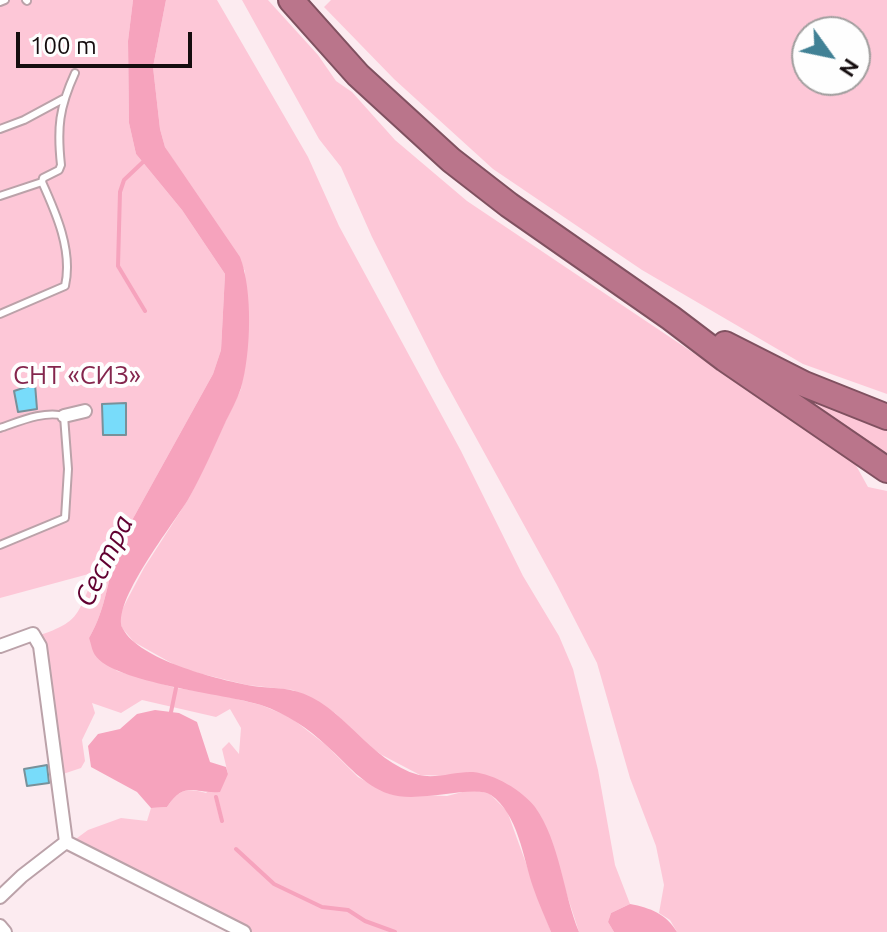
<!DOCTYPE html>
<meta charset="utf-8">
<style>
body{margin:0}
#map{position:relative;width:887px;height:932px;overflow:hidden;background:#fcebf0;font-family:Ubuntu,sans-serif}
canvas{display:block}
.north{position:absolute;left:791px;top:16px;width:80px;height:80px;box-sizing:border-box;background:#fefefe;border:2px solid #a19e9e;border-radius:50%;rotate:123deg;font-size:22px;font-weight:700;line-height:32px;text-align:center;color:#150d0f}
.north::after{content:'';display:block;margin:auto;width:28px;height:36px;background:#418195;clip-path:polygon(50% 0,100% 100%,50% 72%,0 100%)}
.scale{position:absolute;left:16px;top:32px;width:176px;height:36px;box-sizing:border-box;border:4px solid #150d0f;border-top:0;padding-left:10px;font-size:24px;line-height:28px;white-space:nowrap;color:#150d0f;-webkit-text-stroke:6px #fefefe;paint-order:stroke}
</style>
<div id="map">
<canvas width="887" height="932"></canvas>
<div class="north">N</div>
<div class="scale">100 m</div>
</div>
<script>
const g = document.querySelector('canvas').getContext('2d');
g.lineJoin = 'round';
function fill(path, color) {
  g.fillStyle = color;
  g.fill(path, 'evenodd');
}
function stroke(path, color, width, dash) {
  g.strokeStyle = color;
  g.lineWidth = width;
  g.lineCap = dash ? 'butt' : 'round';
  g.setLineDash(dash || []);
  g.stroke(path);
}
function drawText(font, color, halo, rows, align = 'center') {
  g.font = font + ' Ubuntu,sans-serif';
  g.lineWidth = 8;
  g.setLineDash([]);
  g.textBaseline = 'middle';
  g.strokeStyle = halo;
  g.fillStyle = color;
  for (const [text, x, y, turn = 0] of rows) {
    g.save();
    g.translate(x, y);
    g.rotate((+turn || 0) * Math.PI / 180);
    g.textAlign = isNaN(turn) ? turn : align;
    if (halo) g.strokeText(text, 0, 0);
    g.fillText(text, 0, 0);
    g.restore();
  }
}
fill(new Path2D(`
 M0,0h133l-5,41 1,82 7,31 46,56 43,64 -4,76 -8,24 -93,168c-12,32 -13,66 -31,96l28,33 59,17 36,5 49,12 29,12 36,28 32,32 31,17 58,2 23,-6 19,3 18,18 44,121h-307l-175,-88 19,-14 33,-12 26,3 4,-13 16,-1c11,-17 19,-20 39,-14l22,-19 -6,-25 7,-7 10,12 2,-26 -11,-19 -14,8 -74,-17 -21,13 -29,-10 3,10 -13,27 3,21 -4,7 -24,8 -23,-139c48,-15 42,-22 62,-65l-96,26z
 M166,0h51l91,157 31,69 122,225 62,125 36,60 14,33 25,101 17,95 15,39 -19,9 -3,9 6,10h-35l-35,-108 -73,-52 -18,4 -33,-1 -38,-20 -19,-13 -28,-29 -42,-23 -46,-5 -65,-16 -48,-27 -12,-14 -3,-12 8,-16 17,-32 45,-70 52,-109 6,-39 -2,-79 -80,-124 -5,-18 -7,-62z
 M242,0h26l50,55 18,26 16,11 43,48 72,61 386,259 15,27 19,4v441h-210l-7,-12 -11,-7 5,-28 -8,-39 -26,-68 -33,-115 -40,-78 -116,-211 -69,-137 -31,-70 -22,-28z
 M331,0h556v394l-84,-30 -161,-94 -149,-101 -99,-90 -70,-72zM807,32h48v48h-48z
 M702,339l185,85v37z`), '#fdc7d7');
fill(new Path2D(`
 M133,0h33l-13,67 7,62 5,18 75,110c13,33 11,97 1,131 -4,12 -10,23 -15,33 -12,26 -23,52 -37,77 -14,24 -80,107 -66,131 17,31 91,49 124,56 15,3 33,2 48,6 48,12 73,70 124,84 18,4 37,-4 54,-3 21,2 49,18 62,35 25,35 28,86 44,125h-28c-6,-15 -13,-30 -18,-45 -10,-30 -15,-73 -42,-92 -17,-11 -72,9 -102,-1 -26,-9 -42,-30 -62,-48 -19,-18 -40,-32 -66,-41 -35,-11 -148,-22 -166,-50 -3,-4 -4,-12 -6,-17 18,-30 19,-64 31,-96l93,-168 8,-24 4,-76 -43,-64 -46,-56 -7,-31 -1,-82z
 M155,710l24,3 18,9 13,40 16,5 2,7 -8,18c-26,2 -35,-12 -53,15l-16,1 -14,-16 -46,-25 -3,-21 10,-12 22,-5 17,-15z
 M630,904c21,4 36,10 47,28h-63l-6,-10 3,-9z`), '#f6a3bd');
stroke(new Path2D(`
 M143,162l-19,18 -4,12 -2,74 27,45
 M171,712l5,-24
 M216,797l6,24
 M236,849l38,35 48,23 26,3 17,11 30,11`), '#f6a3bd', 4);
const building = new Path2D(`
 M35,384l2,25 -19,3 -4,-21z
 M126,403v32h-23l-1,-31z
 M47,765l2,18 -22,3 -3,-17z`);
fill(building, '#78dcfa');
stroke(building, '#78919a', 2);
const lane = new Path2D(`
 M26,0l1,1
 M0,2l5,-2
 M0,129l24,-9 39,-21
 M0,196l42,-14
 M0,314l65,-28c8,-35 -9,-73 -23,-104l1,-4 16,-8 2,-5c-4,-37 -2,-57 14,-92
 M0,428c18,-6 45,-18 64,-12l4,53 -3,49 -65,27`);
const street = new Path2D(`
 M64,416l21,-5
 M0,646l33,-12 7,12 26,196 178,90
 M0,897l22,-21 44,-34
 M0,926l5,6`);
const highway = new Path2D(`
 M291,0l67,75 93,85 58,45 162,113 54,41 162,111
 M725,344l79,40 83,33`);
stroke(lane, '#bba2a9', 10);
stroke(street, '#bba2a9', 16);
stroke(highway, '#805160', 28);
stroke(lane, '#fff', 6);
stroke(street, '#fff', 12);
stroke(highway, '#ba758b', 24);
drawText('26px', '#84264d', '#fefefe', [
 ["СНТ «СИЗ»",77,375]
]);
drawText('italic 28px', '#610030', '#fefefe', [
 ["Сестра",104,561,-64]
]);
</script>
